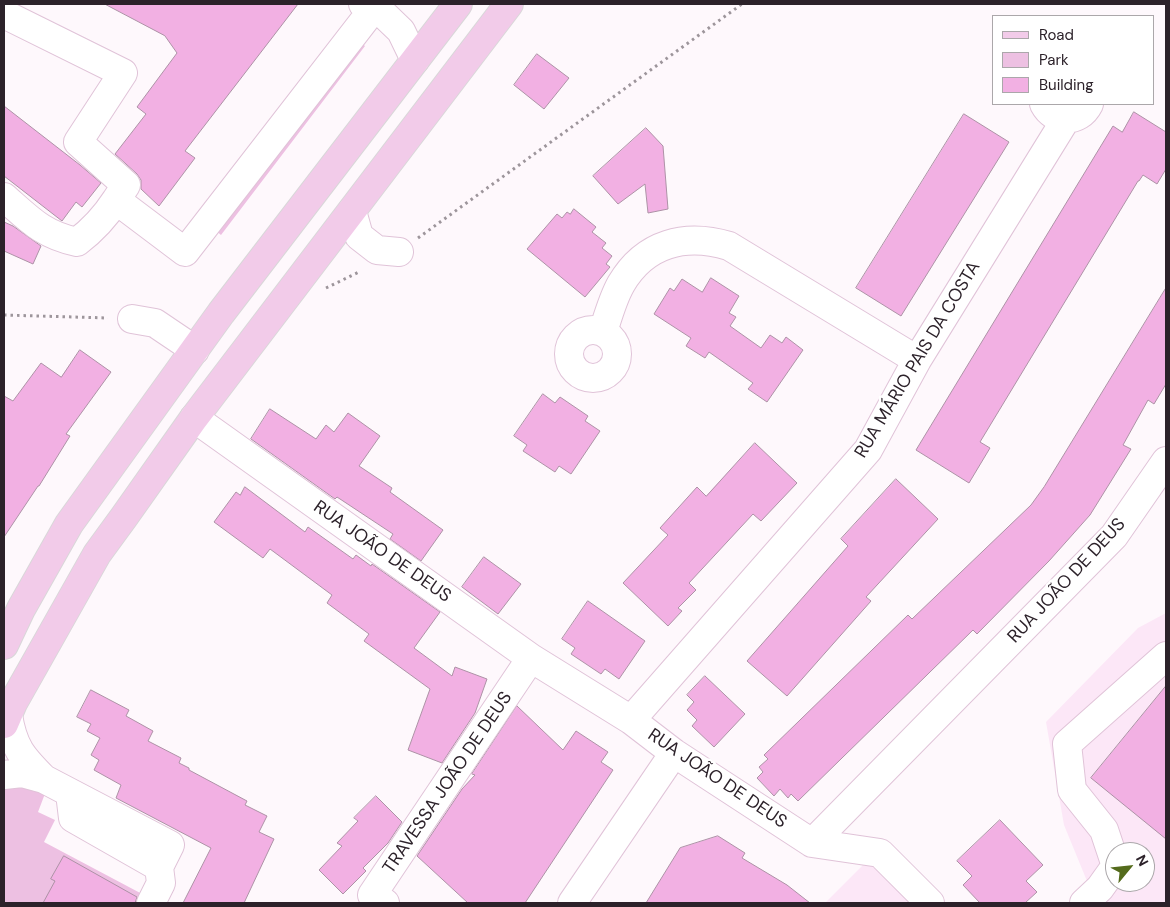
<!DOCTYPE html>
<meta charset="utf-8">
<style>
body{margin:0}
#map{position:relative;width:1170px;height:907px;overflow:hidden;background:#fef8fc;font-family:"DM Sans",sans-serif}
canvas{display:block}
.frame{position:absolute;inset:0;border:5px solid #2c222a;pointer-events:none}
.legend{position:absolute;left:992px;top:15px;width:162px;height:90px;box-sizing:border-box;background:#fff;border:1px solid #aba7aa;margin:0;padding:6px 9px;list-style:none;font-size:15px;color:#2c222a}
.legend li{display:flex;align-items:center;gap:10px;height:25px}
.legend b{width:25px;border:1px solid #aba7aa}
.north{position:absolute;left:1105px;top:842px;width:50px;height:50px;box-sizing:border-box;background:#fff;border:1px solid #aba7aa;border-radius:50%;rotate:62deg;font-size:14px;font-weight:700;line-height:20px;text-align:center;color:#2c222a}
.north::after{content:'';display:block;margin:auto;width:18px;height:22px;background:#546b1c;clip-path:polygon(50% 0,100% 100%,50% 72%,0 100%)}
</style>
<div id="map">
<canvas width="1170" height="907"></canvas>
<div class="frame"></div>
<ul class="legend">
<li><b style="height:6px;background:#f2cbe9"></b>Road</li>
<li><b style="height:14px;background:#edc0e2"></b>Park</li>
<li><b style="height:14px;background:#f2b0e3"></b>Building</li>
</ul>
<div class="north">N</div>
</div>
<script>
const g = document.querySelector('canvas').getContext('2d');
g.lineJoin = 'round';
function fill(path, color) {
  g.fillStyle = color;
  g.fill(path, 'evenodd');
}
function stroke(path, color, width, dash) {
  g.strokeStyle = color;
  g.lineWidth = width;
  g.lineCap = dash ? 'butt' : 'round';
  g.setLineDash(dash || []);
  g.stroke(path);
}
function drawText(font, color, halo, rows, align = 'center') {
  g.font = font + ' "DM Sans",sans-serif';
  g.lineWidth = 5;
  g.setLineDash([]);
  g.textBaseline = 'middle';
  g.strokeStyle = halo;
  g.fillStyle = color;
  for (const [text, x, y, turn = 0] of rows) {
    g.save();
    g.translate(x, y);
    g.rotate((+turn || 0) * Math.PI / 180);
    g.textAlign = isNaN(turn) ? turn : align;
    if (halo) g.strokeText(text, 0, 0);
    g.fillText(text, 0, 0);
    g.restore();
  }
}
fill(new Path2D(`
 M1166,613v290h-70l-32,-78 -18,-103 92,-94zM1115,852h30v30h-30z
 M870,858l45,45h-90z`), '#fce7f7');
fill(new Path2D(`
 M359,41l6,5 -144,189 -6,-5z
 M18,783l28,8 -8,21 17,8 -11,22 100,53 -4,8h-136v-114z`), '#edc0e2');
const building = new Path2D(`
 M105,4h193l-113,147 10,7 -36,48 -18,-17v-9l-4,-6 -22,-20 31,-40 -9,-7 40,-54 -12,-17z
 M537,54l32,24 -25,31 -30,-24z
 M4,106l76,59 21,18 -19,24 -6,-5 -14,19 -58,-45z
 M1134,112l32,20v37l-9,15 -14,-9 -4,6h-1l-158,261 10,6 -21,35 -53,-33 197,-324 9,6z
 M964,114l45,28 -108,174 -45,-28z
 M646,128l17,18 5,63 -20,4 -3,-29 -27,20 -25,-28z
 M574,209l22,18 -4,5 14,11 -4,5 10,8 -6,8 4,3 -25,30 -58,-48 30,-35 5,4 5,-6 3,2z
 M4,222l9,4 28,20 -8,18 -29,-13z
 M711,278l28,18 -10,17 7,4 -6,9 31,22 9,-13 12,8 4,-6 17,13 -36,52 -19,-13 5,-6 -44,-31 -4,6 -19,-12 5,-8 -37,-24 16,-26 4,3 8,-12 20,13z
 M1166,288v96l-12,20 -6,-4 -25,45 8,4 -41,66 -41,46 -72,73 -4,-4 -175,171 -7,-7 -3,4 -8,-9 -6,7 -17,-18 6,-6 -4,-5 9,-8 -4,-4 144,-140 4,4 119,-114 13,-18z
 M80,350l31,22 -45,62 4,2 -31,50h-1l-34,51v-141l9,5 28,-38 20,14z
 M543,394l12,9 5,-6 28,19 -3,5 15,10 -29,43 -12,-8 -4,6 -32,-21 4,-6 -13,-9z
 M270,409l46,30 10,-14 8,7 14,-19 32,23 -21,30 33,22 -2,4 53,38 -22,31 -31,-22 3,-5 -56,-37 -2,2 -84,-60z
 M755,443l42,40 -36,38 -8,-7 -64,69 7,7 -18,18 4,3 -14,15 -45,-43 45,-48 -8,-7 37,-41 9,9z
 M896,479l42,40 -72,78 5,4 -84,95 -40,-35 101,-115 -7,-7z
 M245,487l60,45 3,-5 45,32 3,-4 15,11 1,-2 68,48 -26,36 38,28 3,-9 32,12 -12,34 -33,50 -34,-13 22,-61 -66,-48 5,-7 -42,-31 5,-8 -62,-46 -7,9 -49,-36 22,-30 4,3z
 M484,557l37,27 -23,30 -36,-27z
 M588,601l57,40 -26,38 -14,-10 -4,5 -30,-20 4,-6 -13,-9z
 M705,676l40,38 -31,33 -22,-21 5,-6 -10,-10 7,-8 -7,-7z
 M1166,686v153l-75,-61z
 M91,690l38,20 -3,6 27,15 -5,10 33,17 -2,5 10,5v2l58,31 -2,4 22,11 -8,16 15,7 -30,64h-61l28,-55 -95,-50 5,-13 -27,-15 5,-10 -8,-5 9,-17 -13,-7 4,-7 -14,-7z
 M517,706l46,44 13,-19 32,21 -7,10 12,8 -88,133h-57l-51,-47 45,-67 13,-14 -3,-1z
 M376,796l26,26 -14,21 -25,25 3,3 -23,23 -24,-24 23,-24 -5,-3 21,-22 -4,-3z
 M1000,820l43,45 -17,16 11,11 -12,11h-45l-17,-18 9,-9 -15,-15z
 M718,836l27,17 -3,5 45,27 23,18h-164l34,-55z
 M64,856l73,41 -2,6h-92l12,-22 -4,-2z`);
fill(building, '#f2b0e3');
stroke(building, '#ad92a6', 1);
const minor = new Path2D(`
 M363,4l13,3 25,24 14,29
 M4,14l119,59 -45,69 48,43 -10,15
 M1044,104c10,19 35,20 45,0
 M4,197c25,22 39,38 73,45 16,-12 28,-25 39,-42l69,52 192,-248
 M352,211l7,25 18,14 22,2
 M132,319l23,4 40,27
 M569 354a24 24 0 1 1 48 0a24 24 0 1 1-48 0Z
 M603,332c5,-16 10,-34 18,-48 24,-41 64,-51 108,-38l188,114
 M194,418l337,240 100,62 43,33 138,90 302,-307 52,-75
 M8,715c5,32 14,42 36,64
 M631,720l237,-270 49,-90 149,-241
 M4,775l18,-2 22,6 126,66 -11,22 2,16 -10,20
 M70,793l3,25 86,49
 M812,843l68,10 50,50
 M1115,863l-11,-33 -32,-40 -5,-46 99,-88
 M385,903l-13,-8 159,-237
 M572,903l102,-150
 M1084,903l16,-15 15,-21`);
const major = new Path2D(`
 M4,645l17,-36 48,-85 152,-211 237,-309
 M4,724l9,-21 84,-149 27,-37 70,-99 315,-414`);
stroke(minor, '#e0c3d8', 30);
stroke(major, '#d9d7d9', 30);
stroke(new Path2D(`
 M418,238l324,-234
 M326,288l35,-17
 M4,315l104,3`), '#9d959b', 3, [2.5, 4]);
stroke(minor, '#fff', 28);
stroke(major, '#f2cbe9', 28);
drawText('18px', '#2c222a', '#fff', [
 ["RUA MÁRIO PAIS DA COSTA",918,360,-59],
 ["RUA JOÃO DE DEUS",382,552,35],
 ["RUA JOÃO DE DEUS",1067,581,-47],
 ["RUA JOÃO DE DEUS",717,779,34],
 ["TRAVESSA JOÃO DE DEUS",448,783,-56]
]);
</script>
